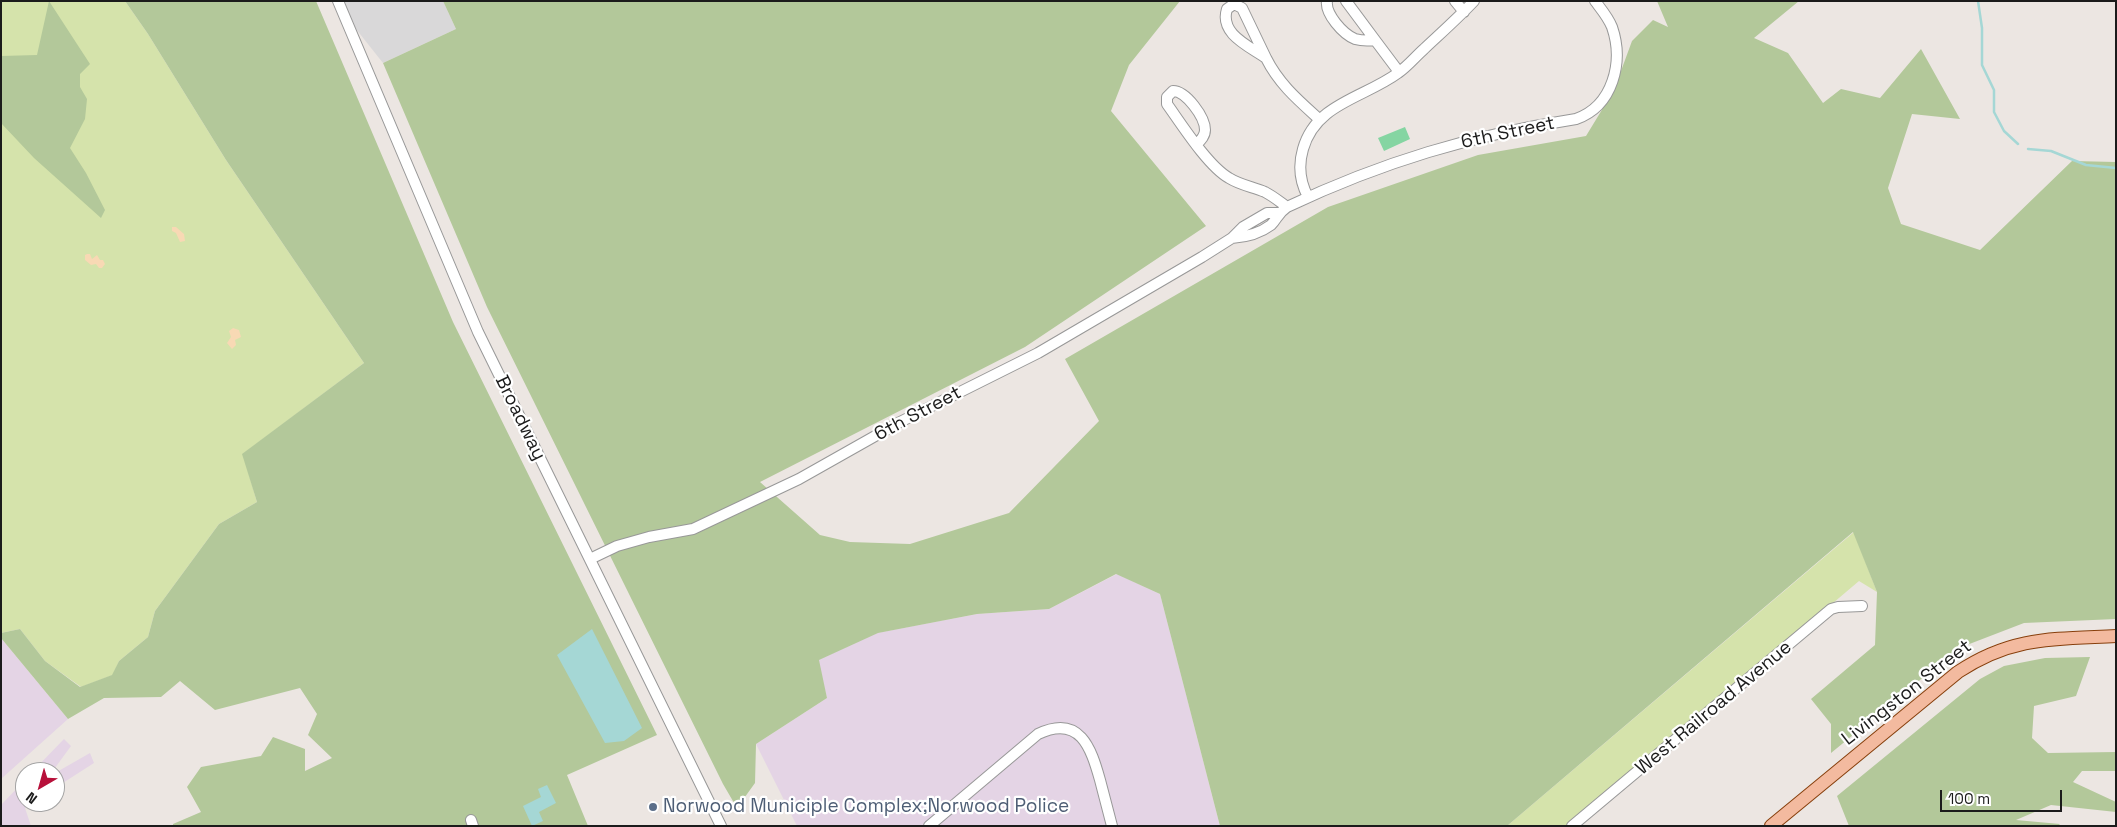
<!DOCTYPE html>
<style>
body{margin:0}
#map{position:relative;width:2117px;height:827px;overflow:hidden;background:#ece6e2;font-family:"Space Grotesk",sans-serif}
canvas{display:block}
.frame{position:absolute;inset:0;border:2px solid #1b1b1b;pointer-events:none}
.north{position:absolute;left:15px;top:762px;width:50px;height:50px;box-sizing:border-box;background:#fff;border:1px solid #a4a4a4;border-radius:50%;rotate:218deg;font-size:14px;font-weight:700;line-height:20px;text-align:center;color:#1b1b1b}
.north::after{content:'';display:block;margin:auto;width:18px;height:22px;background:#b7103a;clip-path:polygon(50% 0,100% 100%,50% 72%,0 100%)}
.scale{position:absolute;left:1940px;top:790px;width:122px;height:22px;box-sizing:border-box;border:2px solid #1b1b1b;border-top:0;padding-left:6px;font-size:15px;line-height:18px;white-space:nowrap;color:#1b1b1b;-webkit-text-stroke:4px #fff;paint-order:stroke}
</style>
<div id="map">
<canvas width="2117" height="827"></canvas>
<div class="frame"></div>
<div class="north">N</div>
<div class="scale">100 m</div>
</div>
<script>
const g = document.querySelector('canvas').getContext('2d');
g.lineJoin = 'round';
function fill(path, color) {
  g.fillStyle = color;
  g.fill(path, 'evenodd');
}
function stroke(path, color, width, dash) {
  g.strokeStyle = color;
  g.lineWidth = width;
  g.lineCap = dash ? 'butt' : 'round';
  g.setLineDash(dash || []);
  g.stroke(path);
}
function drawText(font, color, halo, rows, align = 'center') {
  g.font = font + ' "Space Grotesk",sans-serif';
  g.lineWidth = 4.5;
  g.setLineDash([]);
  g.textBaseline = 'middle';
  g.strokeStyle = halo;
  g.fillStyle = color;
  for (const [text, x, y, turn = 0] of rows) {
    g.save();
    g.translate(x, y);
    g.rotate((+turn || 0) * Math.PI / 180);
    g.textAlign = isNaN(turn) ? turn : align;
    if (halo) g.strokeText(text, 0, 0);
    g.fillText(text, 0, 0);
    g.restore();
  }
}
fill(new Path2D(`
 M344,1h99l13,28 -73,34 -27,-34z`), '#d9d8d9');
fill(new Path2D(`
 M1117,574l43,20 60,232h-423l-41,-82 71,-46 -9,-38 59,-27 100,-19 72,-5z
 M1,638l67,81 -67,60z
 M64,739l7,7 -19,26h-20z
 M90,753l4,10 -39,25v-15z
 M25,780v22h9l-9,6 6,18h-30v-21z`), '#e4d4e5');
fill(new Path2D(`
 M1,1h124l23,33 78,126 138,203 -121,91 14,48 -38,22 -64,87 -7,26 -29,24 -6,14 -32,12 -36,-26 -25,-32 -19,4z
 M1854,532l23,60 -18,-11 -289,245h-63z`), '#d5e3ab');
fill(new Path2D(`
 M49,1l41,63 -10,10v13l7,12 -2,20 -15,29 16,25 19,37 -4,8 -67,-60 -33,-35v-67l36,-1z
 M125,1h191l137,321 204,413 -90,40 21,51h-415v-2l28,-12 -14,-25 14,-20 60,-11 12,-19 32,12v22l27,-13 -24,-23 9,-21 -17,-26 -85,22 -35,-29 -19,16 -57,1 -36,21 -67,-81v-5l19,-4 25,32 35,26 32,-12 7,-14 29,-24 7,-26 64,-87 38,-22 -15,-48 122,-91 -138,-203 -78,-126z
 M443,1h737l-51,64 -18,46 95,115 -181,121 -265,135 60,53 30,7 60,2 99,-31 90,-92 -34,-62 263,-152 150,-52 108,-19 28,-46 18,-49 21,-21 15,7 -11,-26h142l-45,37 34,15 35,50 18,-14 39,9 41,-49 39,70 -48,-5 -24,74 13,36 79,26 92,-89 44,1v457l-92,4 -65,25 -128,105v-29l-20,-25 64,-54 2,-53 -24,-60 -346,294h-287l-60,-232 -44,-20 -67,35 -72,5 -99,19 -59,27 8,38 -71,46 -1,39 -18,25 -14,-24 -236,-477 -104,-244 73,-34z
 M2090,657l-14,39 -42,10 -2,32 16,15 68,-1v19h-34l-9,11 43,20v10l-65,-7 -35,15 44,4 -2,2h-209l-12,-30 143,-117 24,-13 41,-8z`), '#b3c89a');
fill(new Path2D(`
 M172,227h4l8,7 1,7 -5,1 -4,-9 -4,-2z
 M87,254h3l2,5 5,-4 3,5h3l2,4 -3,4h-3l-3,-4 -5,1 -6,-5v-5z
 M233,328l6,2 2,7 -6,3 1,5 -4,4 -5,-6 4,-6 -2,-6z`), '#f8d9b4');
fill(new Path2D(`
 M1405,127l5,12 -26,12 -6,-13z`), '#85d5a2');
fill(new Path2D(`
 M592,629l50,99 -18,13 -19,2 -48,-88z
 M547,785l9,18 -17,9 4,9 -11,5 -9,-20 18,-9 -3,-8z`), '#a5d7d5');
stroke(new Path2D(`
 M1978,1l4,27v37l12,25v22l10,19 14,13
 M2028,149l23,2 35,14 30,3`), '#a5d7d5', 2.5);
const minor = new Path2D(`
 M338,1l140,331 243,494
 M1327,1c-2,13 16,33 28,38 7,2 13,2 20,1l-29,-39
 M1455,1l9,11
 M1234,4l8,4 24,50c-17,-12 -47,-24 -39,-49z
 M1375,40l24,32
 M1266,58c13,26 32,42 53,61
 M1197,144c4,-4 8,-8 8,-14 0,-13 -19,-39 -32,-39l-6,6v7c15,21 41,62 62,74 11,7 24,9 36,14 8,4 15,10 22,15
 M1308,197c-8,-15 -10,-31 -5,-48 13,-46 61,-51 95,-76 10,-7 17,-16 26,-24 17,-16 34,-31 50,-48
 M1232,238c15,-1 27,-4 39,-13 6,-6 6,-11 16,-18 95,-45 185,-72 289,-88 37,-13 48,-57 36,-92 -4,-10 -11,-18 -17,-26
 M590,559l27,-13 32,-9 44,-8 106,-50 101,-57 138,-69 164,-96 30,-19 11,-11 24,-14h11
 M471,820l2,6
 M929,826l109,-92c42,-20 53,14 62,46 4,15 8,31 12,46
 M1572,826l259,-217 7,-2 24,-1`);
const major = new Path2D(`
 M1771,826l187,-154c54,-36 96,-33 158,-36`);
stroke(minor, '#989898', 12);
stroke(major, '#873f0c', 14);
stroke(minor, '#fff', 10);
stroke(major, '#f3ba9f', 12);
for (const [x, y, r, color] of [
 [653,807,5,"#5c6f8a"]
]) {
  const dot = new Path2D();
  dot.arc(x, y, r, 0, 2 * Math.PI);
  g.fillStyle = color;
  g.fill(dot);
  stroke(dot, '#fff', 2);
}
drawText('19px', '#1b1b1b', '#fff', [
 ["6th Street",1508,133,-12],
 ["6th Street",918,414,-28],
 ["Broadway",520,418,64],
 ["Livingston Street",1907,693,-38],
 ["West Railroad Avenue",1714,708,-40]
]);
drawText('19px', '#4e5e75', '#fff', [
 ["Norwood Municiple Complex;Norwood Police",663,807]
], 'left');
</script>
